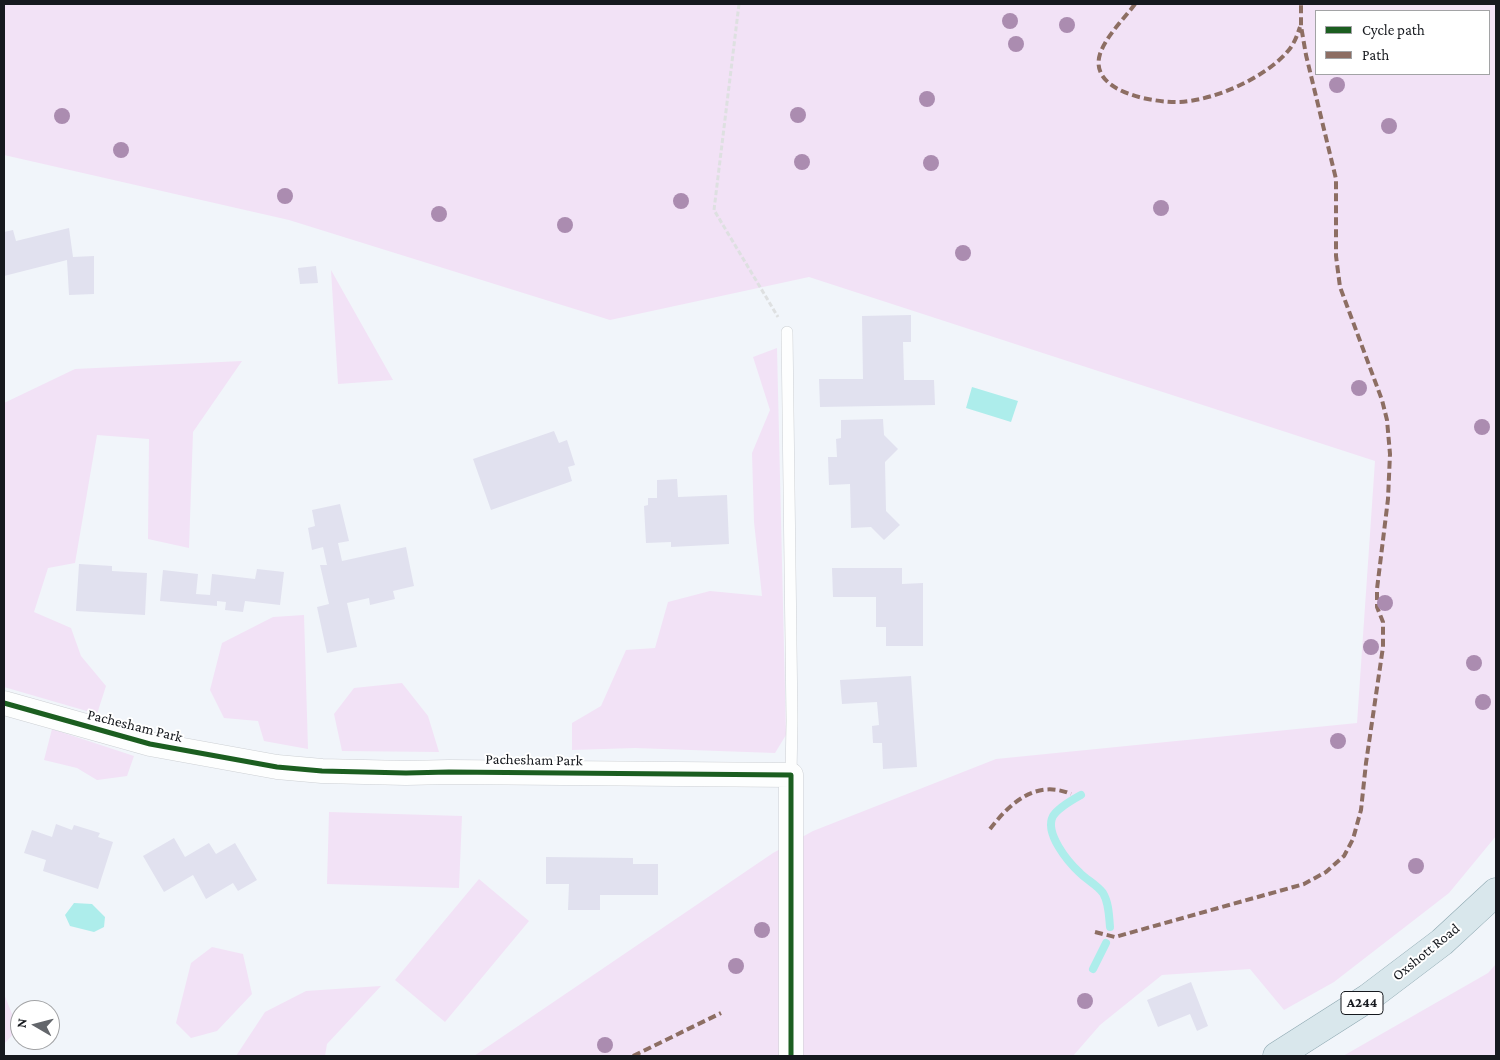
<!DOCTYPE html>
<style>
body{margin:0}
#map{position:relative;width:1500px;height:1060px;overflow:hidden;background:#f1f5fa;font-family:"Crimson Pro",serif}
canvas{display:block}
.frame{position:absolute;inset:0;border:5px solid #16191e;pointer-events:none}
.legend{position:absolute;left:1315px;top:10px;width:175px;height:65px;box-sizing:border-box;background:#fff;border:1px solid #a2a3a5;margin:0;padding:6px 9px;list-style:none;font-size:15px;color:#16191e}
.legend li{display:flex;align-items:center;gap:10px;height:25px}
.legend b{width:25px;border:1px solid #a2a3a5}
.north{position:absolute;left:10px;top:1000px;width:50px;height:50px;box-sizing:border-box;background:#fff;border:1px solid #a2a3a5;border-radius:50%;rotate:278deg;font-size:14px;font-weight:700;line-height:20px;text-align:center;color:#16191e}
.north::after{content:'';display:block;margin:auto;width:18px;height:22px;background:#63666b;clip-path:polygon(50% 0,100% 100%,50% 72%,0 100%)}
</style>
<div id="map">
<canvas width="1500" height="1060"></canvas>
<div class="frame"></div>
<ul class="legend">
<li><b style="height:6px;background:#1b5e20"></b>Cycle path</li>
<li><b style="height:6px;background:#8d6e63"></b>Path</li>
</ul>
<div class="north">N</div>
</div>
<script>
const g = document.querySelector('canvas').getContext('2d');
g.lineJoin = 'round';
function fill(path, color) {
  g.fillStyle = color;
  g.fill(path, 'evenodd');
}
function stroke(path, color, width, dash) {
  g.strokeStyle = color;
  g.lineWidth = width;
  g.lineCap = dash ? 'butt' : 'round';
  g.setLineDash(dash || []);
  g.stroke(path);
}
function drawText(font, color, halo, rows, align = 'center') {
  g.font = font + ' "Crimson Pro",serif';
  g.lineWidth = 4;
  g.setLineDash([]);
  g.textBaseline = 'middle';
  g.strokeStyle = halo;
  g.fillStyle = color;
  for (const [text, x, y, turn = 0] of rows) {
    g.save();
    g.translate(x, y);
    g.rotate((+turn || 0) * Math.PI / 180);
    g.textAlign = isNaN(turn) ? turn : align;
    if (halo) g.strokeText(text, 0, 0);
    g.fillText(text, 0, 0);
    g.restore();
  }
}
fill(new Path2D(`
 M4,4h1492v832l-47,57 -115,89 -50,28 -34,-41 -88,6 -62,50 -27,31h-599l299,-203 40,-22 183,-72 361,-36 18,-262 -566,-184 -199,43 -321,-100 -285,-65zM1316,11h173v63h-173z
 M331,270l62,110 -55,4z
 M777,348l9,387 -11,18 -140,-5 -63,2v-27l29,-17 25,-56 29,-2 13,-46 42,-11 52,5 -8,-74 -2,-69 18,-43 -17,-53z
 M242,361l-49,71 -4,116 -41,-9 1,-100 -52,-4 -22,128 -27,5 -14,44 37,16 10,28 25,30 -9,28 -93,-27v-284l71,-34z
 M304,615l4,134 -44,-8 -6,-20 -34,-3 -14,-28 12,-47 51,-26z
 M402,683l26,33 11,36 -97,-1 -8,-37 20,-26z
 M52,729l82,27 -7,20 -30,4 -20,-12 -33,-8z
 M329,812l133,4 -3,72 -132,-4z
 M479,879l50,42 -84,101 -50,-42z
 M212,947l31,7 9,40 -35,37 -26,7 -15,-15 15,-60z
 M1496,964v92h-153l145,-83z
 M381,986l-54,58 -2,12h-89l29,-44 41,-21z
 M4,994l14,35 -14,15z`), '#f2e2f6');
fill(new Path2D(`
 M972,387l46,14 -7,21 -45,-14z
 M74,903l18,1 13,13 -1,10 -10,5 -24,-6 -5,-11z`), '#adedeb');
stroke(new Path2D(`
 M1081,795c-9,5 -22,12 -28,21 -9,17 15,46 27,57 7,7 17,12 23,20 6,10 6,23 7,34
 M1093,969l13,-26`), '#adedeb', 8);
fill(new Path2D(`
 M69,228l4,29 21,-1v38l-25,1 -2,-35 -63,16v-44l9,-2 3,11z
 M316,266l2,17 -18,1 -2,-16z
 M911,315v27h-8l1,38h30l1,25 -115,2 -1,-28h44l-1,-63z
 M883,419l1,16 14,14 -13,13 1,49 14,14 -16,15 -13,-13 -20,1 -1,-44 -21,1 -1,-28h9l-1,-18 5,-1v-18z
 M554,431l5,12 8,-3 8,25 -7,2 4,14 -81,29 -18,-51z
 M677,479l1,18 49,-2 2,49 -58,3v-5l-25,1 -2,-37 4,-1v-7h9v-18z
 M340,504l9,37 -11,2 4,18 64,-14 8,39 -21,5 2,8 -25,6 -1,-7 -22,5 10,44 -30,6 -10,-46 12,-3 -9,-39h7l-4,-18 -11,3 -4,-22 7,-2 -3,-16z
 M79,564l33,2v5l35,2 -2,42 -69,-4z
 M832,568h70v16l21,-1v63h-37v-19h-10v-30h-43z
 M257,569l27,3 -4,33 -35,-4 -2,11 -18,-2 1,-8 -9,-1v5l-57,-5 3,-31 35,4 -2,20 14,1 2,-21 43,5z
 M911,676l6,91 -34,2 -1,-26h-9l-1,-17 7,-1 -2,-23 -35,2 -2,-24z
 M56,824l16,6 2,-5 26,8 -2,4 15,5 -15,47 -55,-18 3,-11 -22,-7 8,-23 20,7z
 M174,838l11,19 24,-14 7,11 19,-11 22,37 -19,11 -5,-8 -27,16 -13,-24 -29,17 -21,-36z
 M546,857l87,1v6h25v31h-58v15h-32l1,-26h-23z
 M1191,982l17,44 -11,5 -7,-17 -32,13 -11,-27z`), '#e1e1ef');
const service = new Path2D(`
 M787,332l5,389 -1,54`);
const minor = new Path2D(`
 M4,703l146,41 127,23 45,4 84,2 43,-1 342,3v281`);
const primary = new Path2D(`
 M1277,1056l91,-58 74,-56 54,-50`);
stroke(service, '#cdd0d4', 12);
stroke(minor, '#cdd0d4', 25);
stroke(primary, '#8da7b0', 29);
stroke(new Path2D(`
 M739,4l-25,206 64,107`), '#dee0e1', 3, [5, 2.5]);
stroke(service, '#fdfefe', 11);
stroke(minor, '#fdfefe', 24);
stroke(primary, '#d9e7ec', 28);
stroke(new Path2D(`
 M1135,4c-11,15 -29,32 -35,50 -12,38 54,49 80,48 35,-2 85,-24 108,-51 6,-7 9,-15 12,-24
 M990,829c20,-26 46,-50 81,-35
 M1095,932l20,5 189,-53 22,-12 18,-16 9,-17 8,-29 5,-47 17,-116v-25l-6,-15v-18l11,-90 2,-45 -3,-34 -5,-20 -42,-113 -4,-31v-77l-30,-124 -5,-29v-22
 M633,1056l88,-43`), '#8d6e63', 4, [8, 4]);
stroke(new Path2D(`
 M4,703l146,41 127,23 45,4 84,2 43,-1 342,3v281`), '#1b5e20', 5);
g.fillStyle = '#ab8cb0';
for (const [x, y] of [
 [1010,21],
 [1067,25],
 [1016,44],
 [1337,85],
 [927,99],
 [798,115],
 [62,116],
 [1389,126],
 [121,150],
 [802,162],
 [931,163],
 [285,196],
 [681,201],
 [1161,208],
 [439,214],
 [565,225],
 [963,253],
 [1359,388],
 [1482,427],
 [1385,603],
 [1371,647],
 [1474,663],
 [1483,702],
 [1338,741],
 [1416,866],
 [762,930],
 [736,966],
 [1085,1001],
 [605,1045]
]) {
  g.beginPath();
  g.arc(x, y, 8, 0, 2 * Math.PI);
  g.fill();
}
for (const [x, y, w] of [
 [1362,1003,42]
]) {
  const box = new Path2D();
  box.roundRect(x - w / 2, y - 11.5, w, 23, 4);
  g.fillStyle = '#fff';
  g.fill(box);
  stroke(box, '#16191e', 1);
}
drawText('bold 14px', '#16191e', null, [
 ["A244",1362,1003]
]);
drawText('15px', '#16191e', '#fff', [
 ["Pachesham Park",135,726,14],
 ["Pachesham Park",534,760,1],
 ["Oxshott Road",1426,952,-39]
]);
</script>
